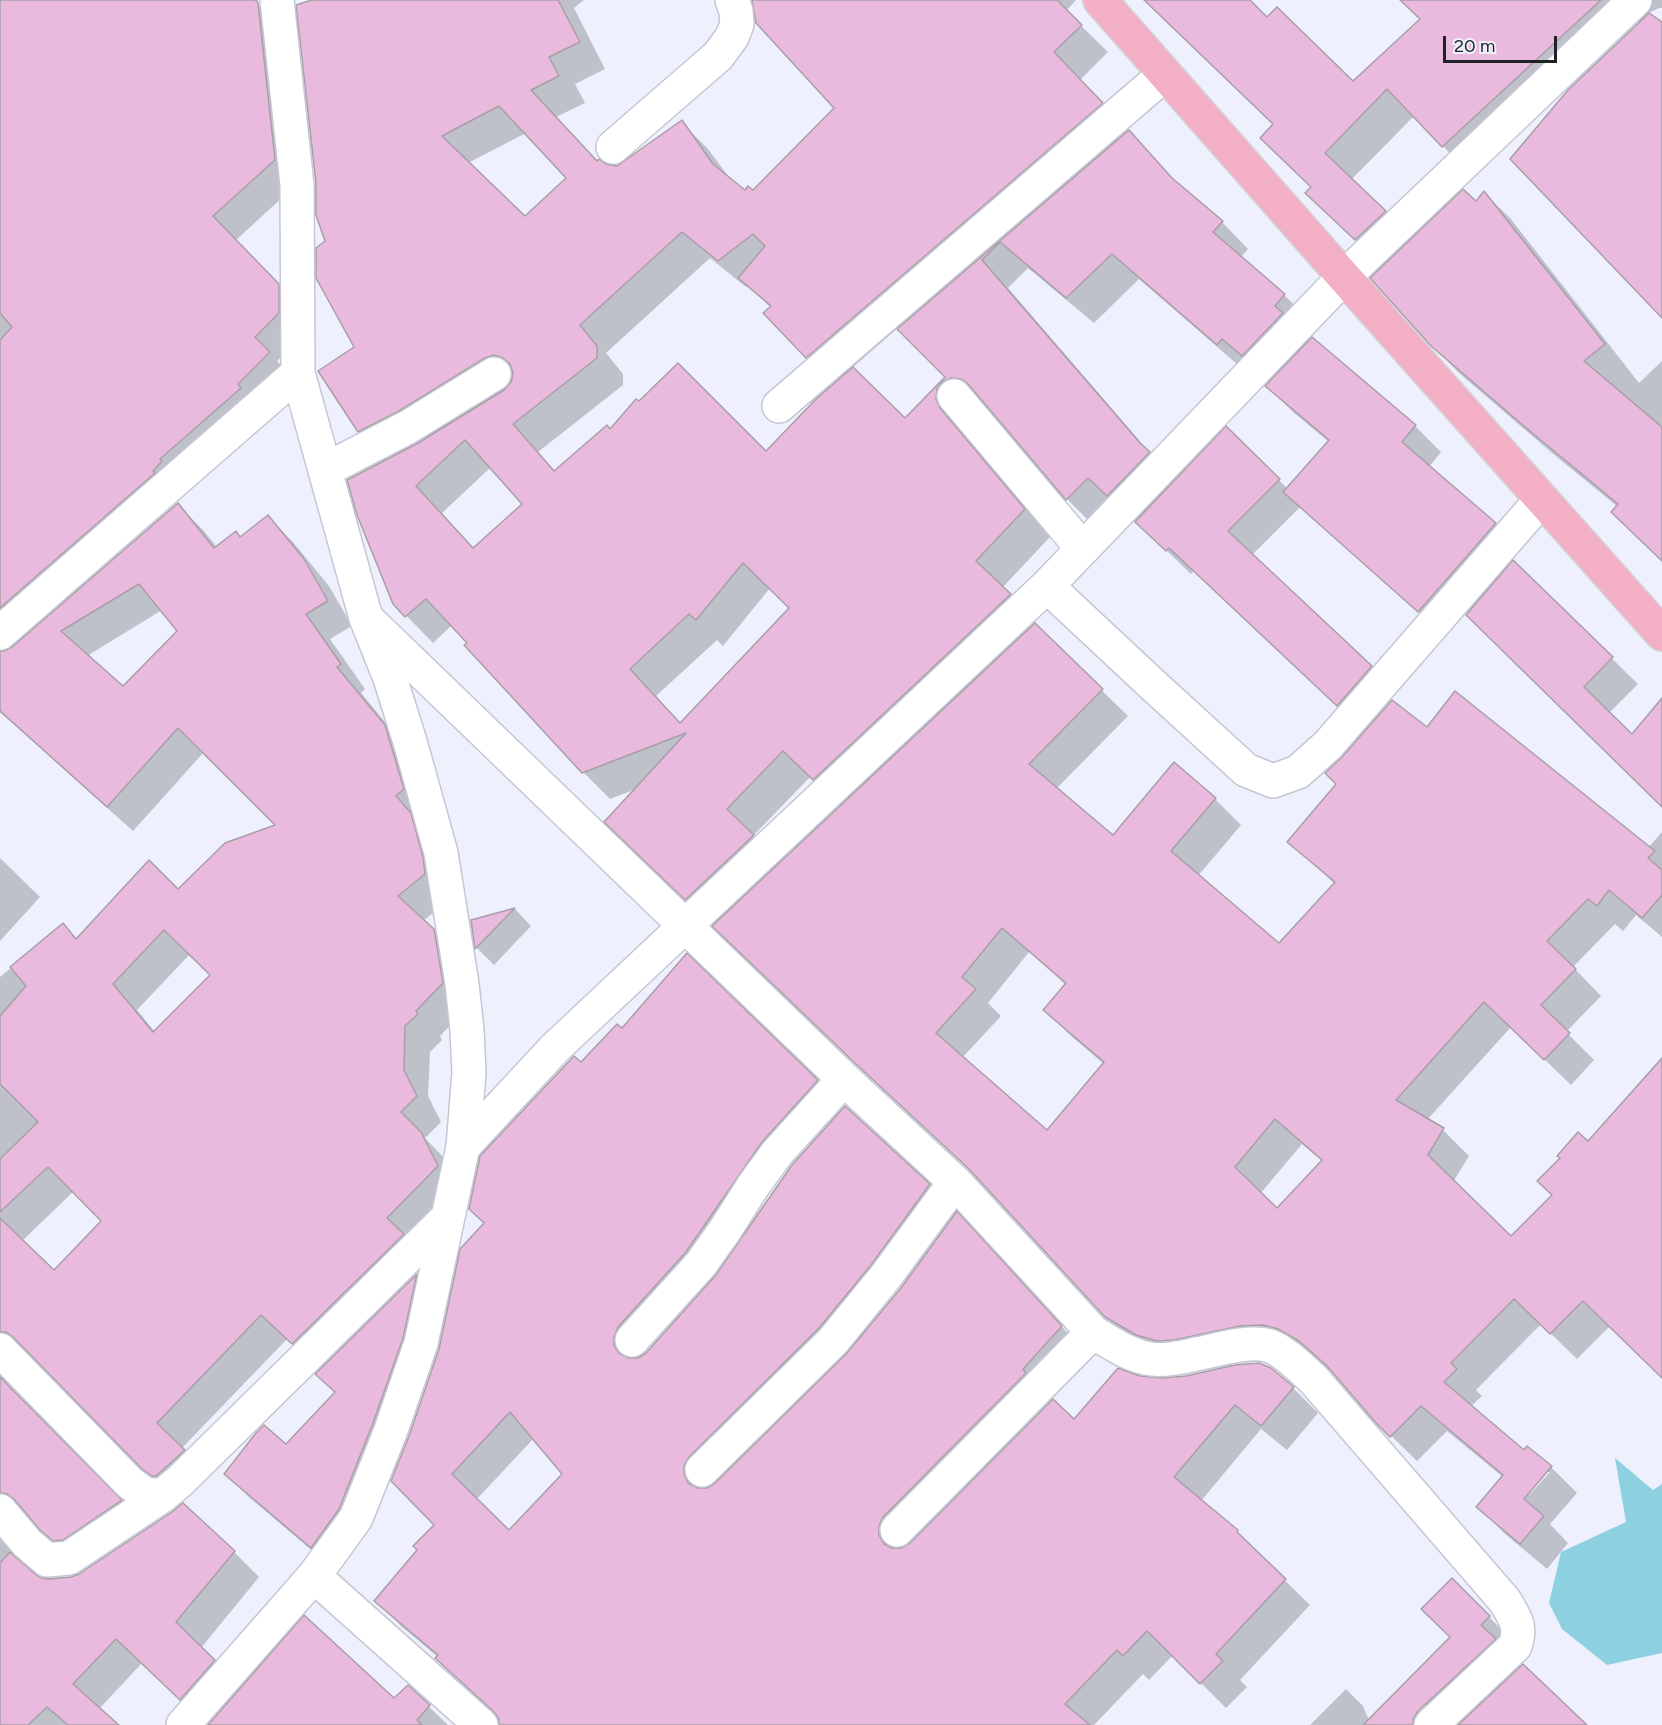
<!DOCTYPE html>
<style>
body{margin:0}
#map{position:relative;width:1662px;height:1725px;overflow:hidden;background:#eef1fd;font-family:Figtree,sans-serif}
canvas{display:block}
.scale{position:absolute;left:1443px;top:36px;width:114px;height:27px;box-sizing:border-box;border:3px solid #202226;border-top:0;padding-left:8px;font-size:18px;line-height:21px;white-space:nowrap;color:#202226;-webkit-text-stroke:4px #eef1fd;paint-order:stroke}
</style>
<div id="map">
<canvas width="1662" height="1725"></canvas>
<div class="scale">20 m</div>
</div>
<script>
const g = document.querySelector('canvas').getContext('2d');
g.lineJoin = 'round';
function fill(path, color) {
  g.fillStyle = color;
  g.fill(path, 'evenodd');
}
function stroke(path, color, width, dash) {
  g.strokeStyle = color;
  g.lineWidth = width;
  g.lineCap = dash ? 'butt' : 'round';
  g.setLineDash(dash || []);
  g.stroke(path);
}
fill(new Path2D(`
 M1615,1458l38,32 9,-6v169l-55,12 -45,-36 -13,-26 12,-51 65,-30z`), '#8dd1e1');
fill(new Path2D(`
 M0,0h259l-3,3 25,25 17,155 -63,58 67,67v29l-25,24 15,15 -281,266 -8,11 10,-5 165,-143 25,25 14,17 23,-9 28,-21 25,25 36,44 23,40 -22,13 35,50 -4,4 49,59 40,147 -27,22 36,35 8,52 -27,28 2,4 -12,12 -2,44 13,26 -16,16 20,21 -17,101 -110,108 -31,-29 -105,109 27,28 -27,25h-3l-10,-7 -130,-133 -8,-5h-9l-16,15 1,11 5,8 134,136 -79,29 -35,-37 -9,-1 -17,23 5,10 16,19 14,10 30,-1 163,-26 25,25 -58,71 39,38 -34,38 -64,-61 -43,46 18,16h-117v-748l63,-52 14,14 101,-48 100,-65 -74,-74 -71,79 -133,-119v-59h3l-3,-3zM162,610l17,21 -56,57 -36,-32zM190,954l22,21 -57,57 -18,-22zM74,1191l29,30 -49,51 -32,-31z
 M316,0h268l-10,8 31,61 -30,15 10,19 -29,14 42,45 8,4 12,1 63,-45 27,27 23,31 14,12h8l84,-84 -84,-108h323l-10,11 42,41 -28,28 103,109 39,33 26,27 -7,8 43,38 27,26 -10,12 9,9 2,-3 103,87 26,26 -12,15 66,57 26,26 -9,11 126,123 -29,29 23,23 30,-12v81l-196,-192 -21,24 -21,-19 1,-2 -125,-109 -48,48 142,136 -33,38 -167,-159 -3,4 -55,-53 -1,1 -20,-19 -21,23 -27,-27 -79,-94 -9,-1 -17,23 4,10 84,100 -48,51 34,34 -2,2 94,92 -72,73 57,48 102,-38 26,26 -43,51 81,69 56,-61 -46,-42 138,-112 221,118 14,-16v105l-26,-22 -13,16 -8,-7 -42,43 28,29 -35,36 28,28 -23,25 -60,-58 -84,93 16,10 26,26 -16,26 58,56 42,-43 36,-52 73,-59v292l-52,-50 -33,33 -36,-35 -65,66 6,6 -12,11 54,45 3,-4 24,19 26,26 -27,31 18,19 -21,26 -43,-36 -25,-26 24,-30 -56,-46 -30,30 -40,-39 -38,-43 -13,-12 -21,-13 -172,-11 -27,-27 -125,-136 -96,-89 -252,-243 3,-59 -26,10 -27,-27 -131,-147 -19,18 -39,-40 -36,-88 69,-76 -2,-2 -39,21 -27,-27 -3,-83zM526,133l42,45 -43,40 -57,-55zM710,258l36,29 2,-2 23,23 -6,5 70,72 -68,68 -157,-22 -54,41 -18,-20 85,-67v-11l-17,-21zM1028,268l66,55 45,-44 106,92 5,-6 20,18 -3,3 26,26 36,30 -41,47 -62,-61 -49,52 -20,-19 -149,-173zM898,328l49,49 -42,43 -53,-52zM491,467l33,38 -50,44 -32,-36zM770,588l21,20 -110,116 -25,-28 61,-56 6,6zM811,776l31,30 -61,58 -28,-28zM1029,952l37,33 -21,25 26,26 33,28 -57,68 -85,-74 39,-42 -13,-13zM1302,1144l20,17 -45,49 -17,-16zM1546,1472h4l-21,23 -2,-1z
 M1146,0h102l19,19 86,64 69,-63 -21,-20h261v8h-3l-12,6 15,10v291l-22,-292 -5,-4 -166,154 -55,-57 -63,64 61,60 64,-37 8,-10 26,25 129,165 23,-22v199l-44,-53 -66,-54 -94,-81 -26,-27 -48,-78 -50,-47 -59,-96 -41,-40 -1,2z
 M0,858l40,39 -40,44z
 M515,909l16,17 -37,39 -17,-17 -5,-27z
 M622,1031l195,50 25,25 -55,61 -76,110 -68,76 -3,5 7,-4 69,-77 129,-169 109,103 -58,79 -52,63 -130,129 -4,6 272,-249 104,114 -39,42 3,4 -142,143 -3,6 169,-127 65,-44 154,11 25,25 -31,37 -26,-21 -60,72 36,30 25,25 -1,1 49,48 -70,75 7,7 -21,21 -53,-53 -24,25 -6,-6 -49,51h-593l-2,-8 -37,-34 -25,-25 1,-1 -37,-31 -25,-25 43,-51 17,-25 -26,-88 75,-213 96,-160zM534,1438l30,36 -54,58 -34,-32z
 M417,1276l22,23 -104,271 -85,-72 -24,-24 60,-28 50,-53 -19,-19z
 M1452,1580l54,54 -63,87 -38,-37 47,-47z
 M408,1687l40,38h-238l184,-24z
 M1346,1689l17,17 8,19h-61z`), '#0003');
const building = new Path2D(`
 M0,0h255l3,3 17,157 -62,56 66,68v29l-24,24 15,15 -32,32 3,4 -81,71 2,2 -9,10 2,2 -155,135v-268l12,-13 -12,-14z
 M312,0h246l22,42 -31,15 10,19 -28,14 66,71 2,-2 7,5 11,2 65,-46 31,44 32,26 3,-4 5,4 81,-82 -78,-85 -4,-23h305l25,25 -28,27 49,51 -297,255 -43,-45 8,-7 -33,-28 27,-32 -12,-12 -35,27 -36,-29 -102,93 17,21v12l-84,66 41,47 53,-46 3,4 26,-30 3,2 39,-38 88,88 50,-52 37,-32 52,51 40,-41 -48,-48 232,-199 43,48 51,43 -10,11 72,62 -10,12 8,7 -41,43 -20,-17 -5,6 -105,-91 -46,44 -66,-56 -18,18 159,184 9,8 -43,44 -19,-18 -22,22 -98,-116 -7,-5 -10,-1 -9,4 -5,7 -1,10 4,9 85,101 -49,52 35,33 -198,186 -30,-29 -56,58 27,26 -69,65 -81,-78 82,-89 -104,40 -118,-128 3,-2 -41,-44 -21,18 -12,-13 -36,-89 -10,-35 71,-37 86,-53 7,-8 2,-9 -3,-9 -7,-6 -9,-3 -9,3 -86,53 -41,21 -40,-61 36,-24 -38,-69v-30l9,-7 -9,-26v-32l-20,-178zM499,106l67,72 -41,38 -83,-80zM465,440l57,64 -49,44 -57,-62zM743,563l46,45 -109,115 -50,-54 59,-55 7,6z
 M1144,0h106l17,17 10,-10 76,74 67,-62 -20,-19h201l-159,147 -55,-58 -62,64 61,58 -31,29 -50,-47 6,-6 -51,-49 13,-14z
 M1649,13l13,9v296l-152,-159 58,-69z
 M1463,189l13,12 8,-10 121,153 -21,17 78,66v134l-51,-49 7,-8 -93,-77 -94,-81 -61,-68z
 M1312,337l104,88 -14,17 94,81 -78,89 -135,-120 46,-52 -64,-54z
 M1226,426l54,53 -52,52 144,135 -35,40 -168,-158 -3,3 -31,-29z
 M178,503l36,45 22,-17 4,6 28,-22 36,44 24,42 -22,13 35,50 -4,3 48,58 19,64 -8,7 15,17 12,44 2,17 -27,22 36,33 9,54 -27,28 2,3 -13,12 -1,44 13,26 -16,16 20,20 17,34 -51,52 17,16 -112,110 -31,-29 -104,108 28,27 -29,26h-4l-10,-7 -129,-132 -7,-5h-6v-114l54,52 47,-49 -53,-54 -48,45v-53l38,-37 -38,-38v-68l26,-30 -16,-19 53,-44 13,16 73,-79 29,29 47,-46 50,-18 -97,-97 -71,79 -107,-96v-60h4l8,-4zM139,584l38,47 -54,55 -62,-55zM164,930l46,45 -57,57 -40,-48z
 M1513,560l100,97 -29,30 48,47 30,-36v109l-196,-192z
 M1035,623l68,66 -74,75 84,71 61,-73 42,36 -45,53 108,92 56,-61 -48,-40 49,-58 -11,-11 17,-16 50,-57 35,27 28,-36 200,160 -7,7 14,12v25l-20,23 -33,-28 -12,16 -9,-7 -41,42 29,28 -35,36 29,28 -26,27 -60,-58 -88,98 48,28 -16,27 83,81 41,-41 -15,-14 23,-23 -3,-2 21,-24 10,9 74,-83v320l-79,-77 -33,33 -36,-35 -63,64 6,6 -13,13 80,68 3,-4 25,20 -28,33 20,17 -24,28 -44,-37 27,-32 -82,-69 -31,31 -14,-14 -49,-57 -28,-25 -21,-12 -15,-4 -23,1 -66,14 -17,1 -21,-6 -31,-18 -137,-149 -111,-103 -145,-139zM1002,928l64,55 -23,27 61,52 -57,68 -111,-97 40,-44 -14,-12zM1275,1119l47,41 -45,48 -42,-41z
 M515,908l-40,41 -4,-29z
 M687,953l131,127 -56,62 -76,110 -68,75 -4,10v8l5,8 10,5h9l8,-5 69,-77 77,-111 53,-59 85,78 -59,81 -52,63 -130,129 -5,9v8l4,9 10,5h9l8,-5 131,-129 55,-66 56,-77 105,115 -39,43 3,4 -143,144 -4,9v9l5,9 8,4h9l9,-5 143,-144 21,20 44,-51 22,8 22,2 24,-2 49,-11 24,-2 12,5 23,19 -33,39 -26,-21 -61,72 64,53 -1,2 49,47 -70,75 7,7 -23,23 -53,-53 -24,25 -6,-6 -52,54 25,21h-591v-6l-6,-8 -58,-53 3,-3 -64,-54 43,-51 -4,-4 21,-21 -43,-44 18,-45 30,-87 21,-100 24,-26 -15,-14 11,-53 94,-100 7,6 36,-38 5,4zM510,1412l52,62 -53,56 -57,-56z
 M417,1274l-14,64 -30,85 -34,86 -28,39 -87,-74 32,-41 8,-8 22,19 49,-52 -20,-18z
 M0,1377l122,123 -59,40 -10,1 -13,-11 -26,-31 -7,-5 -7,-1z
 M183,1503l52,48 -59,71 39,38 -35,40 -64,-61 -43,45 46,41h-51l-21,-18 -19,18h-28v-162l10,-11 25,22 6,4 8,1 22,-2 8,-3 93,-62z
 M1452,1578l38,38 -9,9 15,14 -78,72 -5,8v6h-50l87,-88 -29,-28z
 M304,1615l90,83 14,-13 22,20 -13,15 5,5h-214z
 M1523,1664l64,61h-129z`);
fill(building, '#e9badd');
stroke(building, '#a99ea6', 1.5);
const street = new Path2D(`
 M613,147l105,-91 14,-19 5,-13 -1,-13 -4,-11
 M954,396l129,153
 M779,406l386,-332
 M325,470l83,-43 86,-53
 M1047,586l107,100 92,84 27,11 25,-9 30,-27 213,-245
 M366,618l478,461 111,103 138,150
 M0,633l298,-260
 M463,1147l92,-99 492,-462 297,-309 291,-277
 M632,1340l69,-76 24,-34 28,-44 24,-33 67,-74
 M0,1350l130,133 15,11 17,2 18,-15 267,-263
 M702,1470l131,-129 53,-65 69,-94
 M0,1511l27,32 20,17 22,-2 93,-62
 M897,1530l196,-198c18,11 37,24 58,27 13,2 28,-1 41,-4 21,-4 58,-16 78,-9 14,5 32,23 44,34l191,221c10,17 17,25 10,45l-84,79
 M314,1576l167,149`);
const secondary = new Path2D(`
 M183,1725l131,-149 42,-58 35,-88 30,-87 42,-196 6,-74 -2,-43 -5,-46 -21,-131 -30,-108 -21,-67 -24,-60 -68,-245 -1,-188 -20,-185`);
const primary = new Path2D(`
 M1100,0l244,277 318,357`);
stroke(street, '#c4c7d3', 36);
stroke(secondary, '#c4c7d3', 36);
stroke(primary, '#d2d3d4', 36);
stroke(street, '#fff', 33);
stroke(secondary, '#fff', 33);
stroke(primary, '#f3afc5', 33);
</script>
